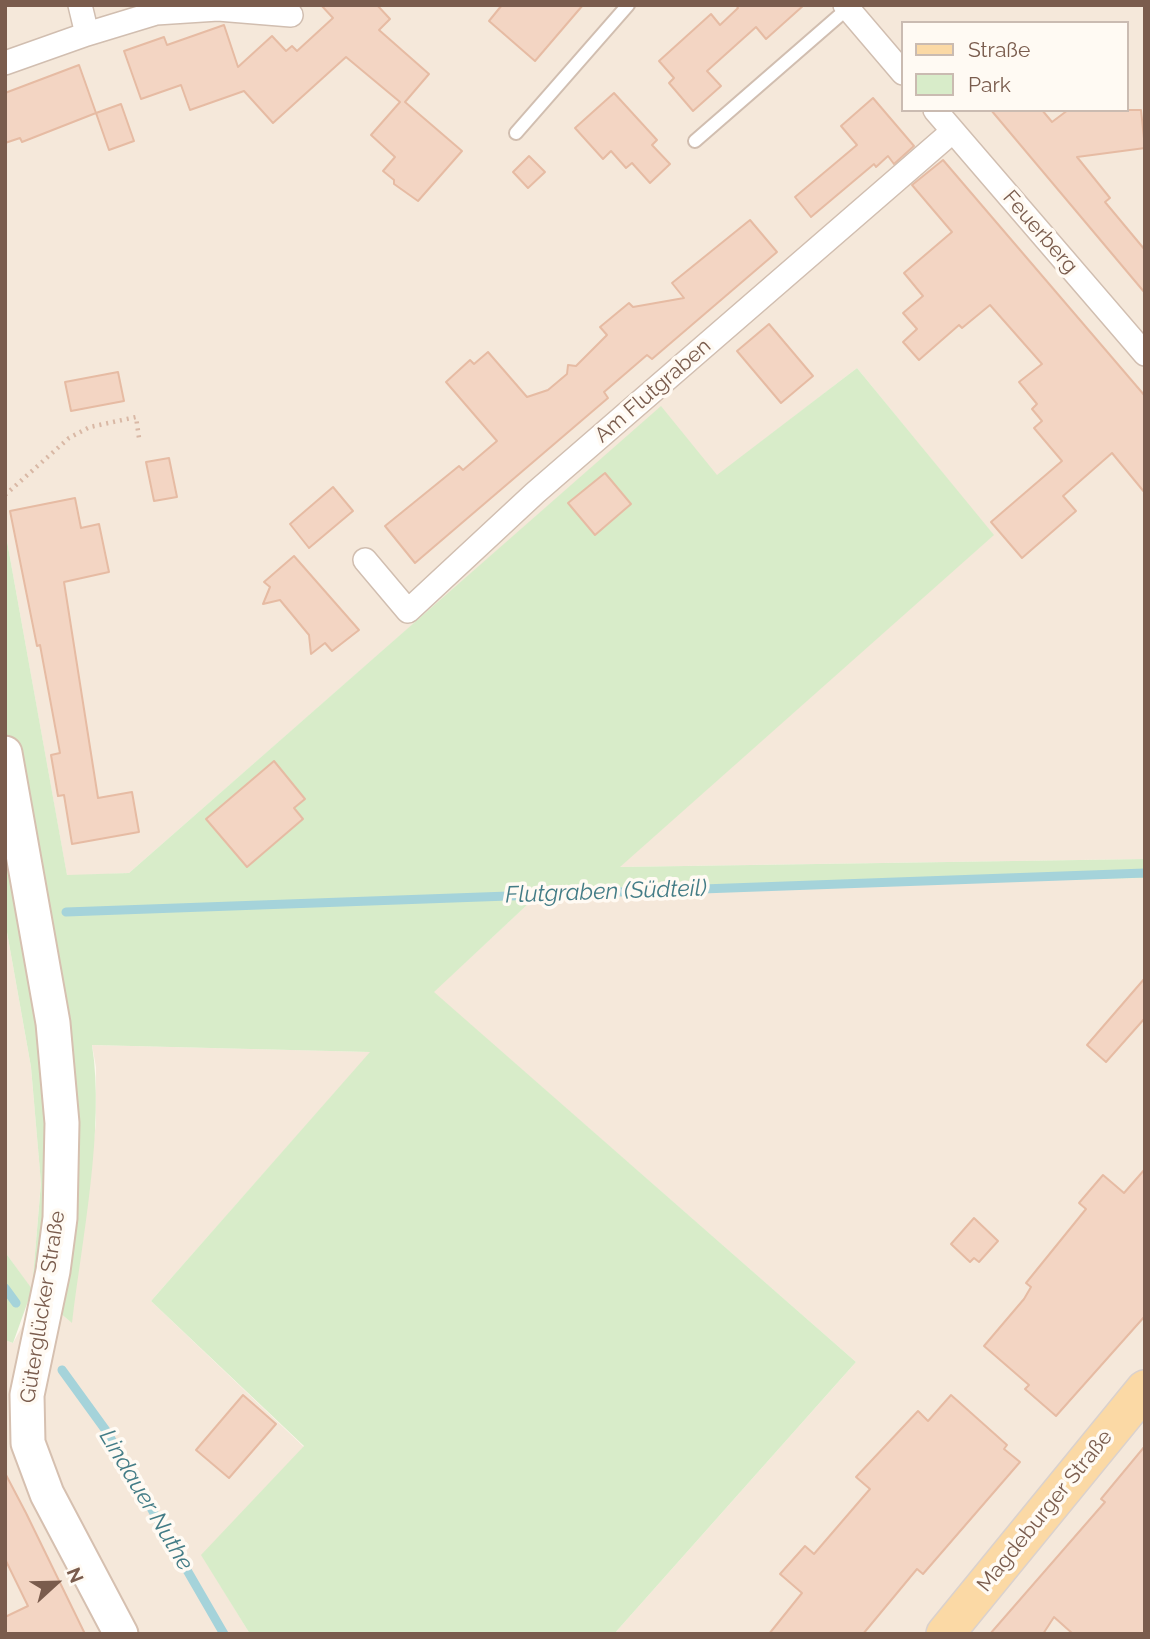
<!DOCTYPE html>
<meta charset="utf-8">
<style>
body{margin:0}
#map{position:relative;width:1150px;height:1639px;overflow:hidden;background:#fdf6ec;font-family:Raleway,sans-serif}
canvas{display:block}
.frame{position:absolute;inset:0;border:7px solid #7a5c4d;pointer-events:none}
.legend{position:absolute;left:901px;top:21px;width:228px;height:91px;box-sizing:border-box;background:#fffaf3;border:2px solid #cabbb1;margin:0;padding:9px 12px;list-style:none;font-size:21px;color:#7a5c4d}
.legend li{display:flex;align-items:center;gap:14px;height:35px}
.legend b{width:35px;border:2px solid #cabbb1}
.north{position:absolute;left:21px;top:1548px;width:70px;height:70px;-webkit-text-stroke:5px #fffaf3;paint-order:stroke;rotate:68deg;font-size:19px;font-weight:700;line-height:28px;text-align:center;color:#7a5c4d}
.north::after{content:'';display:block;margin:auto;width:24px;height:32px;background:#7a5c4d;clip-path:polygon(50% 0,100% 100%,50% 72%,0 100%)}
</style>
<div id="map">
<canvas width="1150" height="1639"></canvas>
<div class="frame"></div>
<ul class="legend">
<li><b style="height:9px;background:#fbd9a5"></b>Straße</li>
<li><b style="height:19px;background:#d8ecc9"></b>Park</li>
</ul>
<div class="north">N</div>
</div>
<script>
const g = document.querySelector('canvas').getContext('2d');
g.lineJoin = 'round';
function fill(path, color) {
  g.fillStyle = color;
  g.fill(path, 'evenodd');
}
function stroke(path, color, width, dash) {
  g.strokeStyle = color;
  g.lineWidth = width;
  g.lineCap = dash ? 'butt' : 'round';
  g.setLineDash(dash || []);
  g.stroke(path);
}
function drawText(font, color, halo, rows, align = 'center') {
  g.font = font + ' Raleway,sans-serif';
  g.lineWidth = 7;
  g.setLineDash([]);
  g.textBaseline = 'middle';
  g.strokeStyle = halo;
  g.fillStyle = color;
  for (const [text, x, y, turn = 0] of rows) {
    g.save();
    g.translate(x, y);
    g.rotate((+turn || 0) * Math.PI / 180);
    g.textAlign = isNaN(turn) ? turn : align;
    if (halo) g.strokeText(text, 0, 0);
    g.fillText(text, 0, 0);
    g.restore();
  }
}
fill(new Path2D(`
 M5,5h1140v854l-526,8 374,-332 -136,-167 -140,108 -56,-69 -532,466 -62,3 -62,-346zM903,23h224v87h-224z
 M1145,878v756h-531l242,-272 -423,-370 110,-102z
 M5,921l26,146 10,115 -9,108 -27,-38z
 M92,1045l279,7 -220,249 153,146 -102,108 48,79h-245v-294l8,3 26,-47 32,26 25,-199v-56z`), '#f5e8da');
fill(new Path2D(`
 M857,368l137,167 -374,332 525,-8v19l-602,12 -109,102 422,370 -242,272h-364l-49,-79 103,-109 -153,-145 219,-249 -278,-7c13,82 -10,194 -20,278l-40,-33 -19,53 -8,-3v-88l27,37 9,-106 -10,-116 -26,-146v-391l62,345 62,-2 532,-467 56,69z`), '#d8ecc9');
stroke(new Path2D(`
 M66,912l1079,-39
 M5,1288l11,15
 M62,1370l45,62 117,202`), '#a5d3da', 9);
const building = new Path2D(`
 M321,5h56l13,14 -11,11 50,44 -24,28 57,49 -44,50 -24,-17v-4l-11,-9 12,-14 -24,-22 29,-33 -54,-45 -73,66 -29,-32 -54,19 -9,-25 -40,14 -17,-48 40,-14 3,8 57,-20 14,42 34,-31 14,15 6,-5 5,5 36,-33z
 M502,5h81l-48,56 -46,-40z
 M736,5h68l-38,34 -10,-12 -49,44 14,15 -28,25 -24,-28 5,-5 -15,-17 52,-47 9,11 18,-17z
 M79,65l17,48 -74,29 -2,-4 -15,5v-50z
 M614,93l43,47 -5,5 18,19 -20,19 -18,-20 -6,5 -15,-17 -8,8 -28,-31z
 M873,98l41,48 -20,18 -6,-8 -12,11 -2,-3 -63,53 -16,-20 62,-52 -16,-19z
 M121,104l13,37 -25,9 -13,-37z
 M991,110h51l10,12 16,-12h73l4,38 -68,9 33,41 -5,4 40,48v43z
 M529,156l16,16 -17,16 -15,-16z
 M943,160l202,236v97l-33,-40 -49,43 13,15 -54,47 -31,-36 71,-61 -28,-33 8,-7 -10,-12 5,-5 -18,-22 23,-18 -52,-59 -28,23 -3,-3 -40,35 -16,-18 14,-13 -14,-16 20,-17 -19,-23 48,-41 -40,-47z
 M750,220l27,32 -125,107 -5,-4 -43,37 4,6 -193,165 -30,-37 74,-60 4,4 34,-29 -51,-59 24,-22 4,4 14,-12 39,45 21,-7 19,-16 1,-9 8,1 31,-31 -7,-8 29,-24 4,4 51,-9 -12,-15z
 M769,324l44,52 -32,27 -44,-52z
 M118,372l6,29 -53,10 -6,-29z
 M169,458l8,39 -23,4 -8,-39z
 M605,473l26,31 -36,31 -27,-32z
 M333,487l20,24 -44,37 -19,-24z
 M75,498l6,30 18,-4 10,48 -45,10 34,216 34,-6 7,40 -67,12 -8,-49 -6,1 -7,-41 9,-2 -20,-108 -3,1 -27,-135z
 M294,556l65,74 -27,21 -7,-8 -14,11 -2,-19 -29,-35 -17,4 7,-17 -6,-5z
 M274,761l31,38 -11,9 9,11 -56,48 -41,-48z
 M1145,978v40l-39,44 -19,-17z
 M1145,1169v147l-89,100 -31,-27 4,-4 -45,-39 40,-47 7,-12 -5,-4 60,-74 -7,-6 24,-28 21,18z
 M974,1218l24,23 -19,21 -5,-4 -4,4 -19,-18z
 M243,1395l33,29 -47,54 -33,-28z
 M951,1395l56,50 -3,4 16,13 -97,112 -6,-5 -54,65h-94l33,-41 -22,-19 25,-28 9,8 56,-65 -14,-12 62,-66 10,10z
 M1145,1446v188h-72l-19,-17 -11,17h-53l115,-132 -4,-3z
 M5,1473l21,40 59,121h-80v-17l23,-11 -23,-47z`);
fill(building, '#f3d5c3');
stroke(building, '#e6bba3', 2);
const lane = new Path2D(`
 M516,133l112,-128
 M695,141l153,-133`);
const street = new Path2D(`
 M845,5l58,68
 M87,34l69,-21 62,-4 73,6
 M5,63l82,-29 -7,-29
 M935,110l210,244
 M365,560l43,51 127,-118 418,-362`);
const secondary = new Path2D(`
 M5,753l48,270 9,100 -2,95 -7,53 -26,124 1,48 19,51 74,140`);
const primary = new Path2D(`
 M945,1634l200,-245`);
stroke(lane, '#d1beb0', 16);
stroke(street, '#d1beb0', 26);
stroke(secondary, '#d6c0b0', 37);
stroke(primary, '#dad1cd', 40);
stroke(new Path2D(`
 M5,495l64,-57 21,-11 46,-10 3,21`), '#d9b8a5', 4.5, [2, 5]);
stroke(lane, '#fff', 12);
stroke(street, '#fff', 23);
stroke(secondary, '#fff', 33);
stroke(primary, '#fbd9a5', 37);
drawText('21px', '#7a5c4d', '#fffaf3', [
 ["Feuerberg",1040,232,49],
 ["Am Flutgraben",653,391,-41],
 ["Güterglücker Straße",43,1307,-81],
 ["Magdeburger Straße",1045,1511,-51]
]);
drawText('italic 23px', '#437c86', '#fffaf3', [
 ["Flutgraben (Südteil)",606,892,-2],
 ["Lindauer Nuthe",146,1500,59]
]);
</script>
